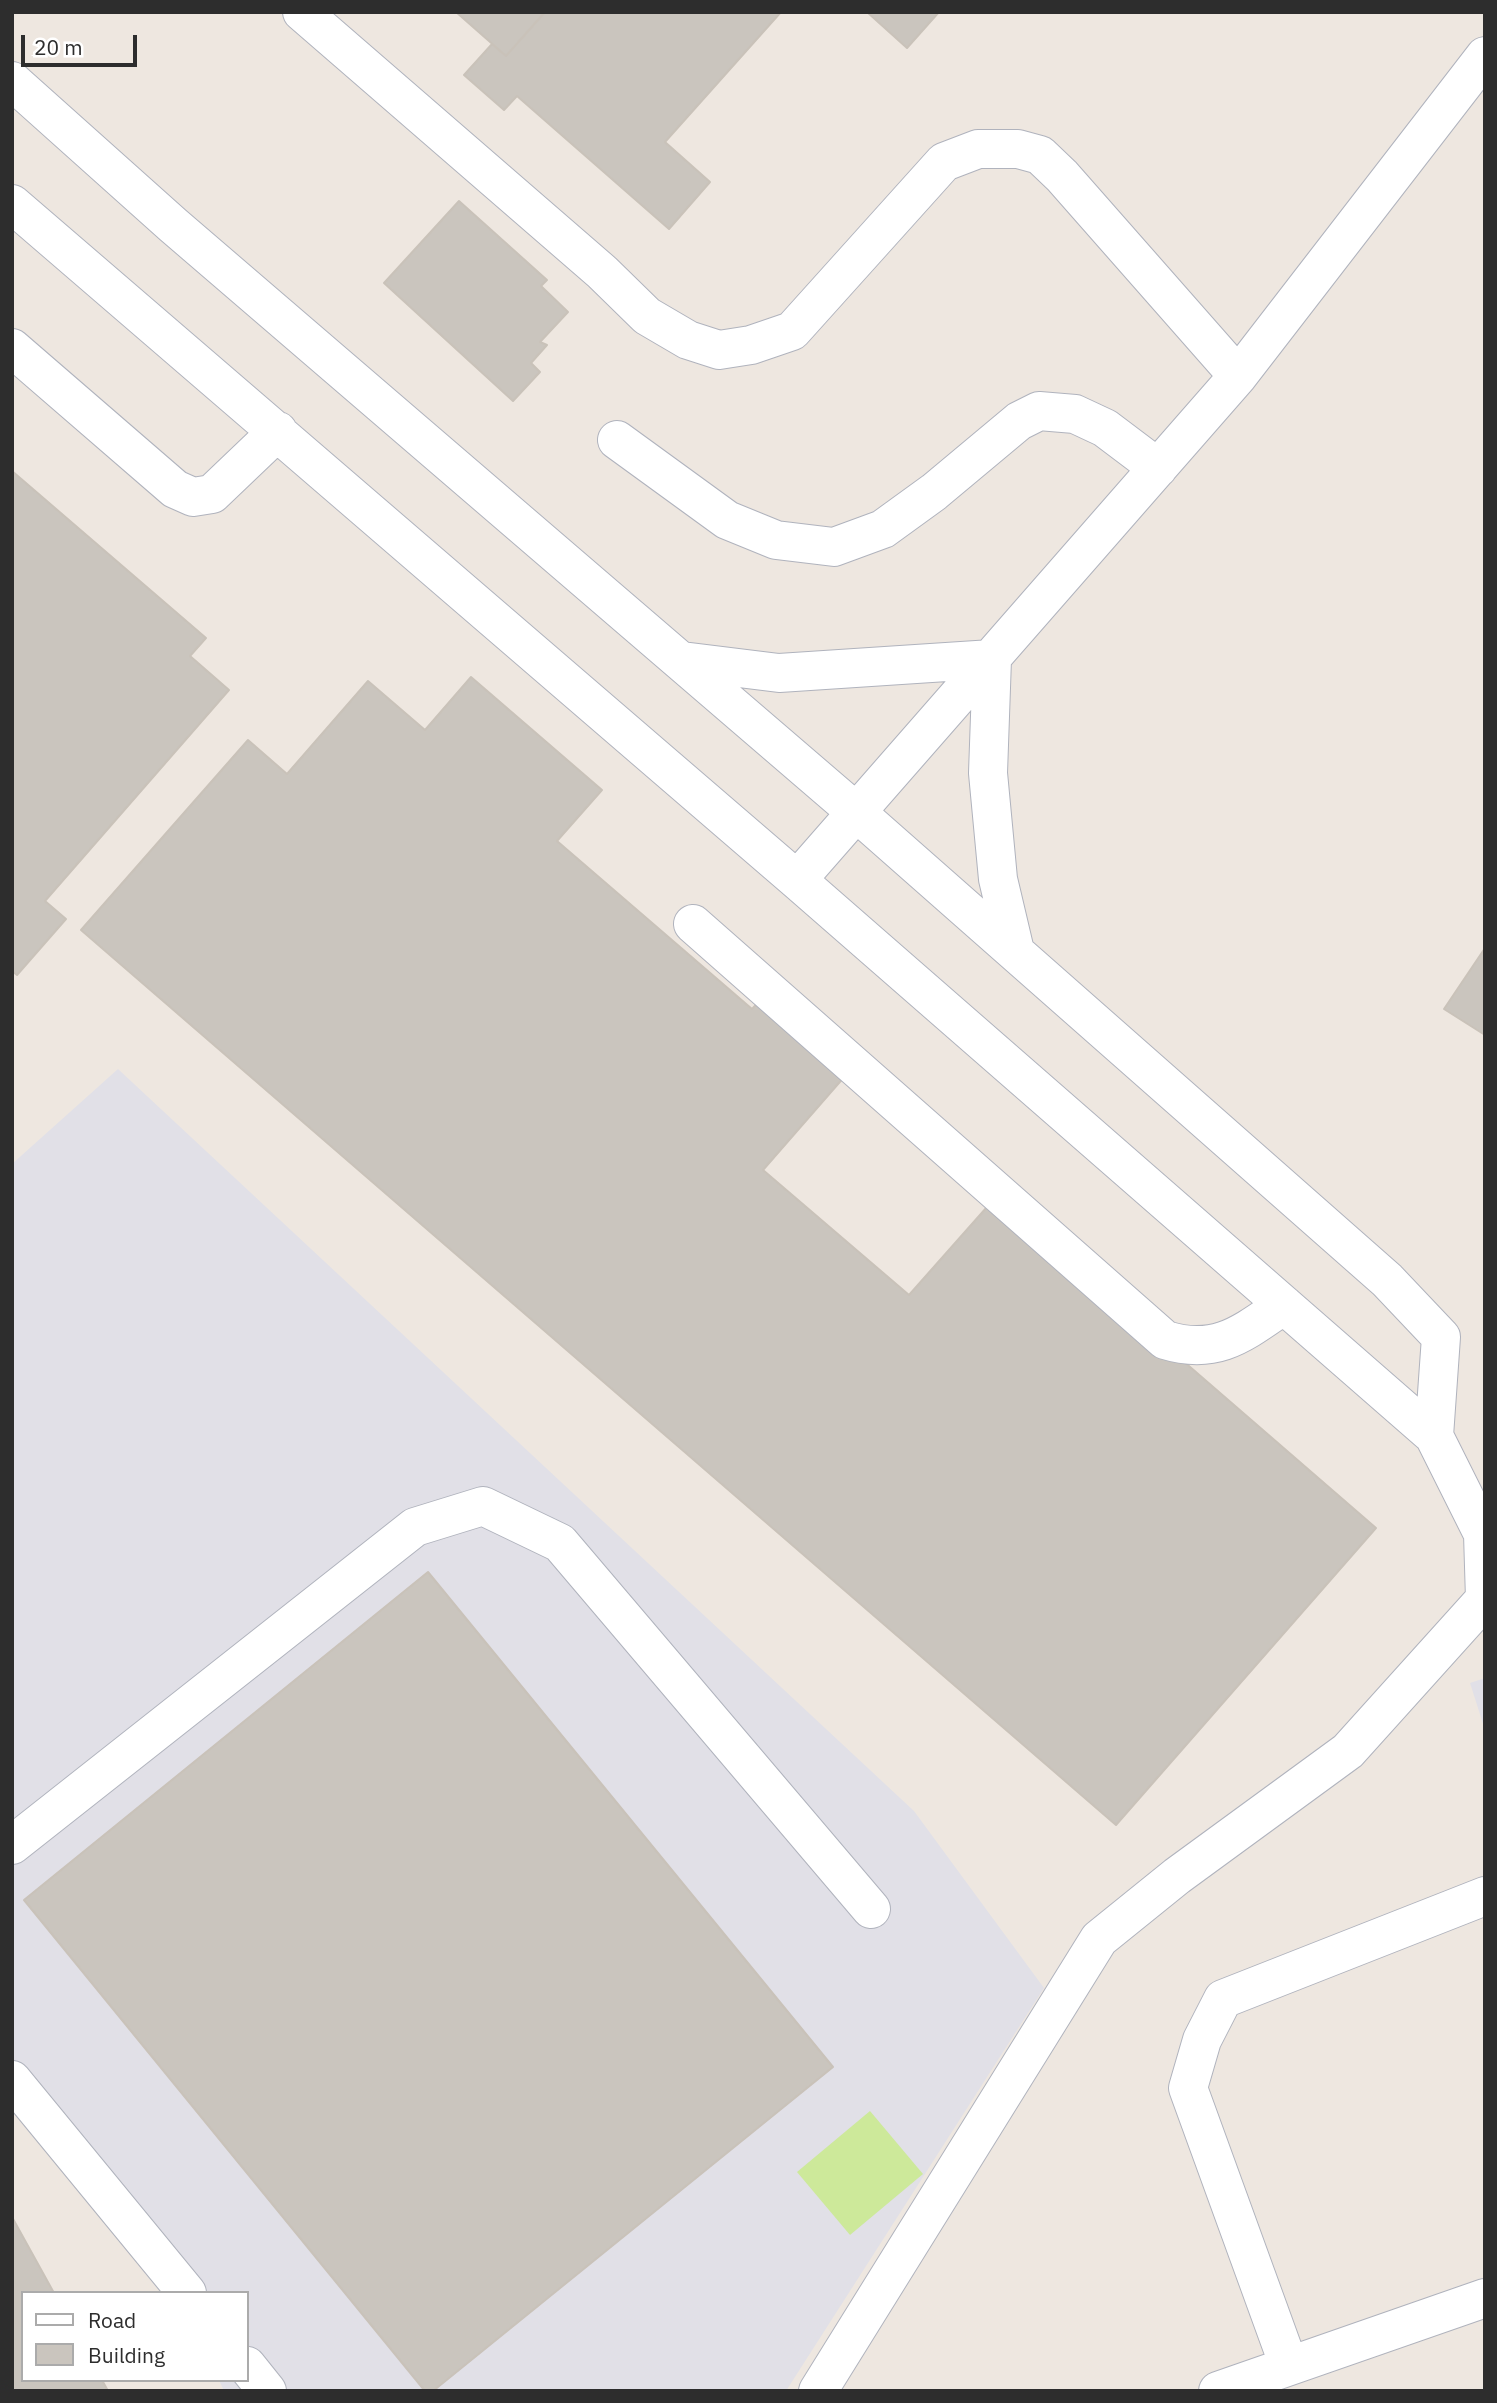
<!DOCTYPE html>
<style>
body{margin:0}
#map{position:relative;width:1497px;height:2403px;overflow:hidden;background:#eee7e0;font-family:"IBM Plex Sans",sans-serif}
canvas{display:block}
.frame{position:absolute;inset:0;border:14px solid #2d2d2d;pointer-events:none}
.legend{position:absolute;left:21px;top:2291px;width:228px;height:91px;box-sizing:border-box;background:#fff;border:2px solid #ababab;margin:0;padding:9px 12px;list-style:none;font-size:21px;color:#2d2d2d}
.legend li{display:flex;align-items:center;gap:14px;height:35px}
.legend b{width:35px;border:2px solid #ababab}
.scale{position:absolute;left:21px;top:35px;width:116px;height:32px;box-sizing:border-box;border:4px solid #2d2d2d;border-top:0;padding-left:9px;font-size:21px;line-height:24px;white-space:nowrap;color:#2d2d2d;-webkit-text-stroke:5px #fff;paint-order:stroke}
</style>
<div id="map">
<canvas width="1497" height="2403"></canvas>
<div class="frame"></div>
<ul class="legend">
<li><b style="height:9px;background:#fff"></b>Road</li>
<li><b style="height:19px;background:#cac5be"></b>Building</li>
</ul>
<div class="scale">20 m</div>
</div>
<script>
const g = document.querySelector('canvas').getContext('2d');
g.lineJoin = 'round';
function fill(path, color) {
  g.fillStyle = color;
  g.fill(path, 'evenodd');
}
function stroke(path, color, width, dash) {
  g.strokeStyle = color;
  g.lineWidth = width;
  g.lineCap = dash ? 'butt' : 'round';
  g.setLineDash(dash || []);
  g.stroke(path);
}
fill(new Path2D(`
 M118,1069l796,742 130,177 -258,403h-562l-5,-11h28v-87h-86l-149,-220v-909z
 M1485,1678v52l-15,-47z`), '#e1e0e7');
fill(new Path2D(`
 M870,2111l53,63 -73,61 -53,-63z`), '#cde99a');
const building = new Path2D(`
 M456,12h89l-39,44z
 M545,12h236l-116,130 45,40 -41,47 -152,-133 -13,14 -40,-35 28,-31 14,12z
 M867,12h72l-32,36z
 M459,201l88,79 -6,6 27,26 -28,30 7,3 -16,18 9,9 -27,29 -129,-118z
 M12,471l194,167 -16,18 39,34 -184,211 21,18 -49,56 -5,-4z
 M471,677l131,113 -45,51 195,168 14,-15 86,74 -89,102 146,125 86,-97 381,330 -260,297 -1035,-895 167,-190 39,34 81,-93 57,49z
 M1485,948v87l-41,-26z
 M428,1572l405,495 -400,324h-8l-401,-491z
 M12,2217l42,76h-31v87h79l6,11h-96z`);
fill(building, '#cac5be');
stroke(building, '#c9c2b9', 2);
const minor = new Path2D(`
 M302,12l300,260 45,44 41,24 31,10 32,-5 41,-14 152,-169 34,-13h40l22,6 22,21 176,200
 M12,81l161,144 683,587 531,468 54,57 -7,99
 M12,204l785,676 637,556 49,98 2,65 -137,152 -171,125 -78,63 -281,452
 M12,348l163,141 18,8 19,-3 66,-63
 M617,440l110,80 49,20 58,7 49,-18 51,-37 85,-71 20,-10 36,3 30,14 53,40
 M682,661l97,12 213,-14 -4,114 10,106 17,72
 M797,880l441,-504 247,-320
 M693,924l472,416c52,16 78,-7 119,-35
 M12,1845l403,-318 68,-21 77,37 311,366
 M12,2080l175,213
 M247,2366l20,25
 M1289,2366l-101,-278 14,-48 21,-41 262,-103
 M1218,2391l267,-93`);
stroke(minor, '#b0b3bd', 40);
stroke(minor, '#fff', 38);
</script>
